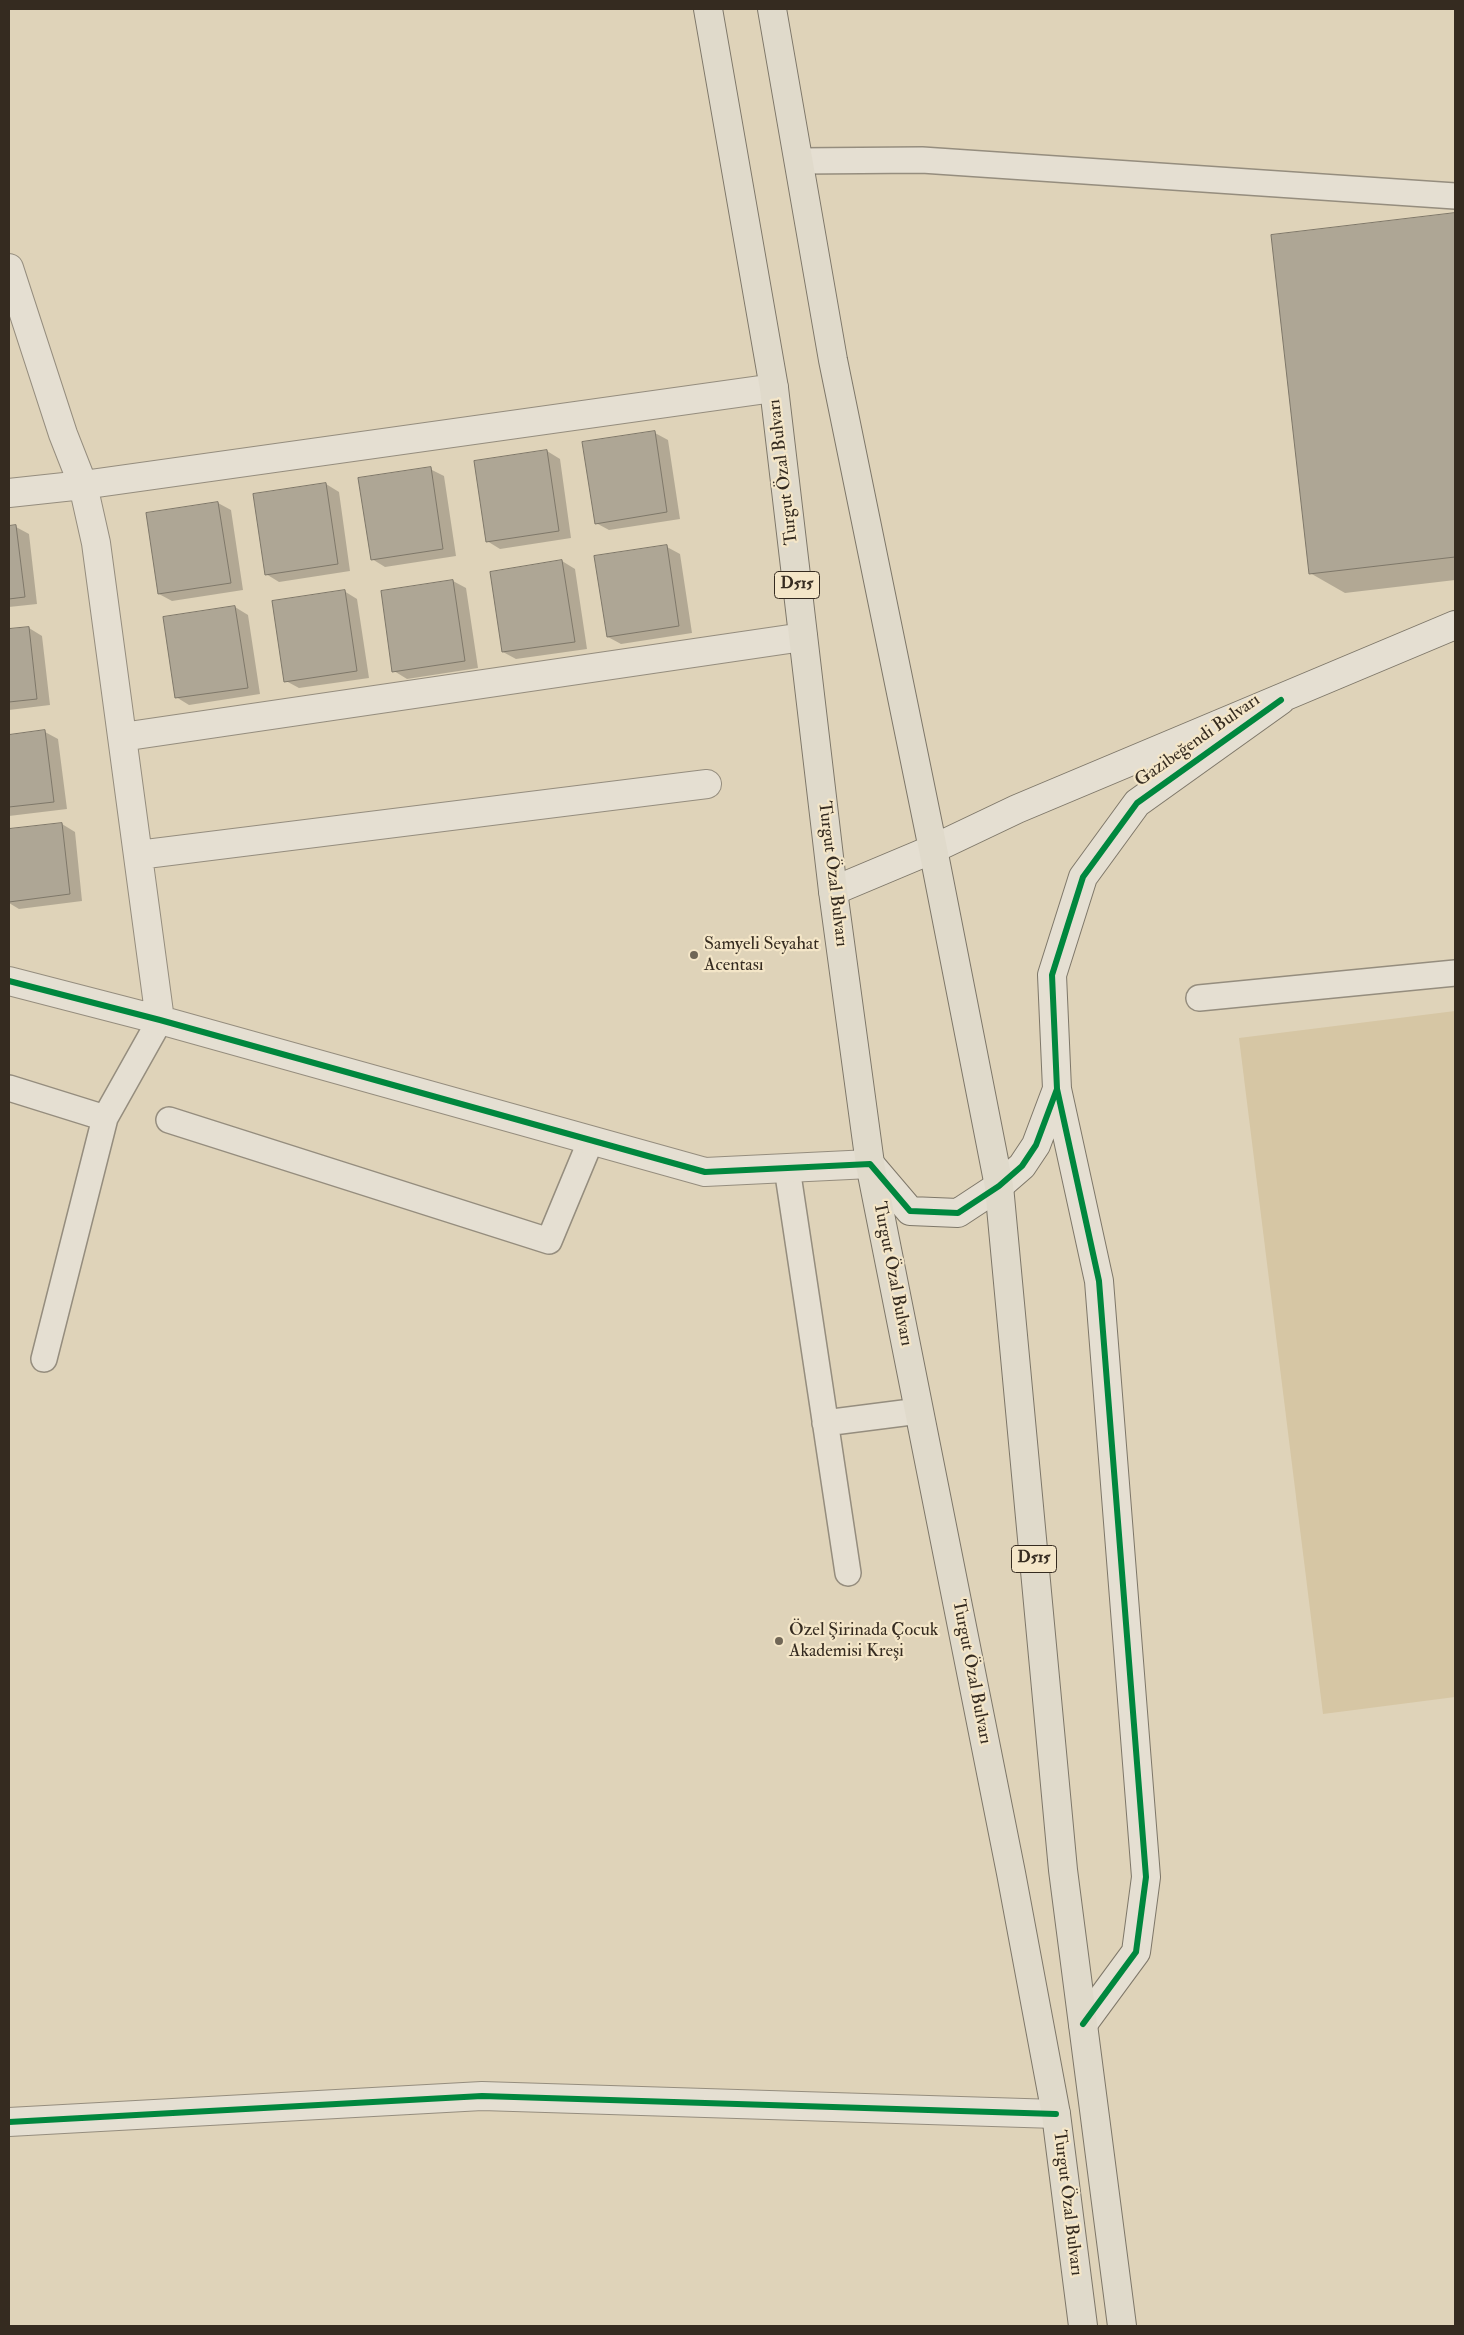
<!DOCTYPE html>
<meta charset="utf-8">
<style>
body{margin:0}
#map{position:relative;width:1464px;height:2335px;overflow:hidden;background:#dfd3b9;font-family:"IM FELL Double Pica",serif}
canvas{display:block}
.frame{position:absolute;inset:0;border:10px solid #352b20;pointer-events:none}
</style>
<div id="map">
<canvas width="1464" height="2335"></canvas>
<div class="frame"></div>
</div>
<script>
const g = document.querySelector('canvas').getContext('2d');
g.lineJoin = 'round';
function fill(path, color) {
  g.fillStyle = color;
  g.fill(path, 'evenodd');
}
function stroke(path, color, width, dash) {
  g.strokeStyle = color;
  g.lineWidth = width;
  g.lineCap = dash ? 'butt' : 'round';
  g.setLineDash(dash || []);
  g.stroke(path);
}
function drawText(font, color, halo, rows, align = 'center') {
  g.font = font + ' "IM FELL Double Pica",serif';
  g.lineWidth = 4.5;
  g.setLineDash([]);
  g.textBaseline = 'middle';
  g.strokeStyle = halo;
  g.fillStyle = color;
  for (const [text, x, y, turn = 0] of rows) {
    g.save();
    g.translate(x, y);
    g.rotate((+turn || 0) * Math.PI / 180);
    g.textAlign = isNaN(turn) ? turn : align;
    if (halo) g.strokeText(text, 0, 0);
    g.fillText(text, 0, 0);
    g.restore();
  }
}
fill(new Path2D(`
 M1455,1011v686l-132,17 -84,-676z`), '#d6c6a4');
fill(new Path2D(`
 M1455,215v365l-110,13 -35,-20 -38,-337z
 M655,433l13,7 12,79 -71,11 -13,-7z
 M547,451l13,8 11,79 -71,11 -13,-8z
 M430,469l14,7 12,80 -71,11 -13,-8z
 M326,484l13,8 11,79 -71,11 -13,-8z
 M218,503l13,7 12,80 -71,11 -13,-7z
 M16,527l13,7 8,70 -28,3v-79z
 M667,547l13,7 12,79 -71,11 -13,-7z
 M562,561l13,8 12,80 -71,10 -13,-7z
 M453,581l13,7 12,80 -71,11 -13,-8z
 M344,591l13,8 12,79 -70,10 -13,-7z
 M235,607l13,8 12,79 -71,11 -13,-8z
 M29,628l13,8 8,69 -41,5v-79z
 M45,732l13,7 9,70 -58,7v-80z
 M62,824l13,8 7,69 -63,8 -10,-6v-73z`), '#0003');
const building = new Path2D(`
 M1455,213v344l-146,17 -38,-339z
 M655,431l12,81 -72,12 -13,-82z
 M547,450l12,81 -73,11 -12,-81z
 M431,467l12,82 -72,11 -13,-82z
 M326,483l12,81 -73,11 -12,-81z
 M218,502l13,81 -73,11 -12,-81z
 M16,525l9,72 -16,2v-73z
 M667,545l12,81 -72,11 -13,-81z
 M562,560l13,82 -73,10 -12,-80z
 M453,580l12,81 -73,11 -11,-81z
 M345,590l12,81 -73,11 -12,-81z
 M235,606l13,82 -73,10 -12,-81z
 M29,627l8,72 -28,3v-73z
 M45,730l9,72 -45,5v-72z
 M62,823l8,71 -61,8v-73z`);
fill(building, '#aea695');
stroke(building, '#7e7769', 1);
const lane = new Path2D(`
 M799,161l123,-1 533,36
 M1199,998l256,-25
 M9,1088l96,30
 M169,1120l380,121 42,-101
 M787,1168l61,405
 M44,1359l61,-241 55,-98
 M825,1423l94,-12`);
const street = new Path2D(`
 M9,268l54,166 20,51 13,58 64,477
 M9,493l74,-8 691,-97
 M122,737l681,-100
 M138,855l569,-71
 M9,981l151,39 545,152 165,-8
 M9,2122l473,-26 574,18`);
const secondary = new Path2D(`
 M833,891l100,-42 84,-40 438,-184
 M1057,1089l42,192 47,596 -10,75 -53,72
 M870,1164l40,47 48,2 41,-27 23,-20 14,-21 21,-56 -5,-114 31,-98 54,-74 144,-103`);
const highway = new Path2D(`
 M708,9l66,379 59,503 37,273 141,709 45,241 27,212
 M772,9l61,351 100,489 66,337 64,684 59,456`);
stroke(lane, '#958d7e', 28);
stroke(street, '#958d7e', 30);
stroke(secondary, '#7e7769', 30);
stroke(highway, '#7e7769', 30);
stroke(lane, '#e5dfd2', 25);
stroke(street, '#e5dfd2', 28);
stroke(secondary, '#e5dfd2', 28);
stroke(highway, '#e0dacb', 28);
stroke(new Path2D(`
 M9,981l151,39 545,152 165,-8 40,47 48,2 41,-27 23,-20 14,-21 21,-56 -5,-114 31,-98 54,-74 144,-103
 M1057,1089l42,192 47,596 -10,75 -53,72
 M9,2122l473,-26 574,18`), '#00873e', 6);
for (const [x, y, r, color] of [
 [694,955,5,"#706656"],
 [779,1641,5,"#706656"]
]) {
  const dot = new Path2D();
  dot.arc(x, y, r, 0, 2 * Math.PI);
  g.fillStyle = color;
  g.fill(dot);
  stroke(dot, '#f4e6c8', 2);
}
for (const [x, y, w] of [
 [797,585,45],
 [1034,1559,45]
]) {
  const box = new Path2D();
  box.roundRect(x - w / 2, y - 13.5, w, 27, 4);
  g.fillStyle = '#f4e6c8';
  g.fill(box);
  stroke(box, '#352b20', 1);
}
drawText('bold 16px', '#352b20', null, [
 ["D515",797,585],
 ["D515",1034,1559]
]);
drawText('18px', '#352b20', '#f4e6c8', [
 ["Turgut Özal Bulvarı",784,472,-97],
 ["Gazibeğendi Bulvarı",1198,741,-35],
 ["Turgut Özal Bulvarı",832,874,83],
 ["Turgut Özal Bulvarı",892,1274,79],
 ["Turgut Özal Bulvarı",971,1672,79],
 ["Turgut Özal Bulvarı",1067,2203,83]
]);
drawText('18px', '#352b20', '#f4e6c8', [
 ["Samyeli Seyahat",704,945],
 ["Acentası",704,966],
 ["Özel Şirinada Çocuk",789,1631],
 ["Akademisi Kreşi",789,1652]
], 'left');
</script>
